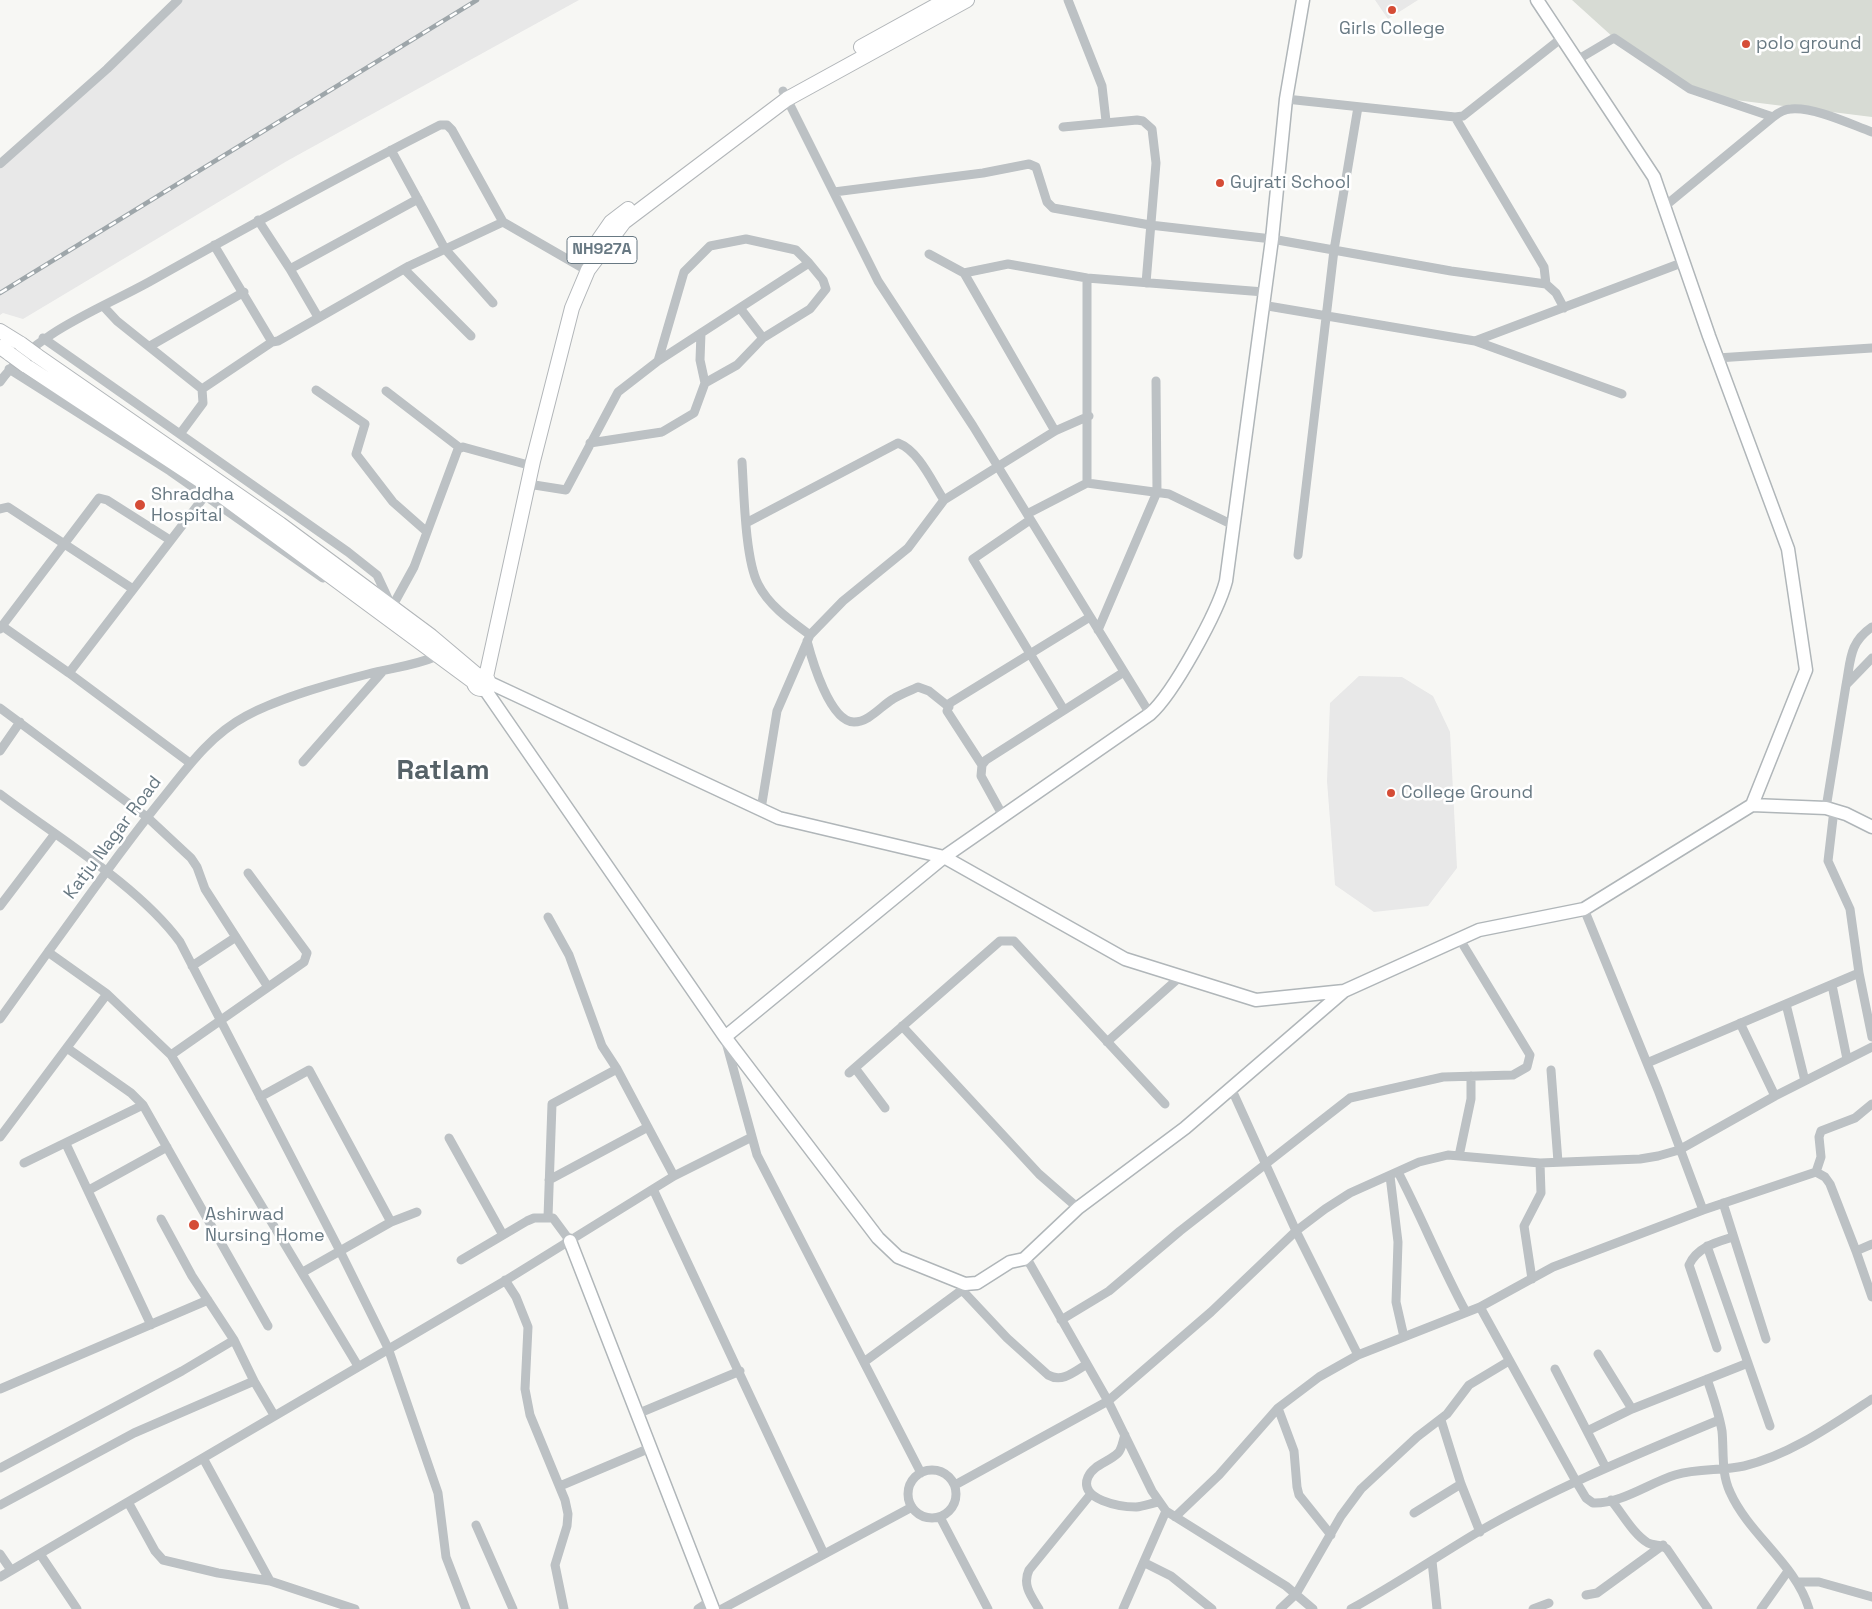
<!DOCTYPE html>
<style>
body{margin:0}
canvas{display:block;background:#f7f7f4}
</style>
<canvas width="1872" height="1609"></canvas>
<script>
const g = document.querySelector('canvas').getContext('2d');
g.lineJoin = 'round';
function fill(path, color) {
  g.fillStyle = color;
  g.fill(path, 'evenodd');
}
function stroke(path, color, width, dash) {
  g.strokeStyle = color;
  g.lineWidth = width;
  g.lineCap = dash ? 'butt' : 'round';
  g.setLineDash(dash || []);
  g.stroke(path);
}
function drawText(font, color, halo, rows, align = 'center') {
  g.font = font + ' "Space Grotesk",sans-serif';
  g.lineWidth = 5;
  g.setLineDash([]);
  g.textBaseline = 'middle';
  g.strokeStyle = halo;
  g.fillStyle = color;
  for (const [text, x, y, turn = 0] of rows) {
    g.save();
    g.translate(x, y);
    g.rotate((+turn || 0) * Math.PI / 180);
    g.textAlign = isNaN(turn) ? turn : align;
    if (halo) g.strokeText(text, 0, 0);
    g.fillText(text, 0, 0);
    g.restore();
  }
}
fill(new Path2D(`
 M182,0h397l-292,161 -264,158 -20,-6 -3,2v-146z
 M1375,0h43l-30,19z
 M1359,676l43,1 31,19 17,36 7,136 -29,38 -54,6 -39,-27 -8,-104 3,-78z`), '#e8e8e8');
fill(new Path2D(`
 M1572,0h300v117l-161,-20 -97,-59z`), '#d7dbd4');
const major = new Path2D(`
 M488,682l291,136 165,39 181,102 131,41 88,-9 135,-61 105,-21 168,-104 54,-135 -18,-121 -79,-213 -55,-159 -117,-177
 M484,688l241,349 153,201 20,19 67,27 12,-1 33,-21 14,-3 54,-51 107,-80 159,-137
 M1752,805l74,3 20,6 26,13
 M725,1037l219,-180 206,-143c23,-20 68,-102 76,-133l46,-342 14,-140 17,-99
 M570,1241l143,368`);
const highway = new Path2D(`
 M861,47l85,-47
 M593,248l18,-26 17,-13
 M0,331l21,13
 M0,347l10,7
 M36,355l244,169 151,112 45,38
 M25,365l185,122 264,195
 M474 682a7 7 0 1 1 14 0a7 7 0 1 1-14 0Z
 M486,677l47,-216 39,-153 16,-38 36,-48 163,-123 180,-99`);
stroke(major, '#b0b6b9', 15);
stroke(highway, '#b2b6b9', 16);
stroke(new Path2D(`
 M1068,0l34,86 4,35
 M1577,60l37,-22 76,51 83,28
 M783,91l95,190 95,145 177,288
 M1286,99l169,18 8,-1 100,-79
 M1455,117l89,150 2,17
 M1063,127l74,-7 6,1 9,8 4,34 -10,120
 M391,150l54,99 48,54
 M0,164l107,-95 71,-69
 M834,192l149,-19 46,-9 7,3 11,35 6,6 97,17 122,14 179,32 95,13 10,9 8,15
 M1665,206l108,-89c5,-4 12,-8 18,-8 24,-2 59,15 81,23
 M258,220l32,49 28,48
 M214,245l58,97 6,-1 131,-75 94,-44
 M929,254l35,19 91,158
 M290,269l128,-70
 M404,269l67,67
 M964,273l44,-9 79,14 177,14
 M1262,305l213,36 209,-79
 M104,307l13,14 85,68 1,14 -23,31
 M740,308l23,30
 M701,333l-1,27 5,23
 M43,338l305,214 29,23 14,30
 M1475,341l147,53
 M150,346l94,-54
 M1717,358l155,-10
 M9,369l161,102 153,107
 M0,382c34,-49 98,-72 149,-100 96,-54 193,-107 291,-157h7l5,5 51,92 78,45
 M202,389l70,-47
 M316,390l49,34 -9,30 37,48 34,30
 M386,391l74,57
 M590,443l72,-11 32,-19 11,-30 32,-18 26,-27 47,-29 16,-20 -3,-9 -14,-17
 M742,462c2,30 3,97 16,122 11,22 33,37 52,51
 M1087,483v-205
 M528,484l38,6 52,-98 40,-31 26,-89 26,-26 36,-7 50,11 13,13 -151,98
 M0,509l8,-2 125,82
 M1027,514l60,-31 82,11 64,31
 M1030,520l-57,39 91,151
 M746,523l152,-80c21,8 34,39 46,57
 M1298,555l36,-305 24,-143
 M392,607l22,-40 44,-118 5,-2 69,19
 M2,626l97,-128 8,2 63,40
 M0,629l2,-3 67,47
 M1098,630l59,-138 -1,-111
 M807,641c5,19 23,81 47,81 15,0 27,-16 39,-23 8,-5 17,-8 25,-12l11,4 20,16
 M1846,685c5,-26 3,-42 26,-58
 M0,708l147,109 44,41 6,9 8,22 63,98
 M0,751l20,-29
 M303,762l80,-91
 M190,763l-121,-90 135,-176
 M982,765l-35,-54 3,-8 140,-86
 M0,794c57,43 139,92 180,148l160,309 48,97 50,145 8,64 20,52
 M1826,808l20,-123 26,-27
 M761,809l16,-98 33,-76 33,-34 65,-53 36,-48 111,-69 34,-15
 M1834,810l-6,51 22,48 9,64 13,64
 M1003,816l-22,-40 1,-11 4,-5 138,-88
 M0,906l54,-71
 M1584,909l74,181 45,120
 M548,917l21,38 33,91 15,23 57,107
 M192,966l44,-29
 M1832,985l15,74
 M107,994l64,61 187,311
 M1786,1004l19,77
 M0,1019l48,-67
 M1740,1023l35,73
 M902,1026l137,148 39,34
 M726,1042l31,113 164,318
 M1107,1042l74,-66
 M67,1048l64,45 12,12 125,221
 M171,1055l133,-93 3,-9 -59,-80
 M1647,1063l212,-90
 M855,1068l30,40
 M1551,1070l7,92
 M849,1073l151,-132h14l151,163
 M1232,1090l64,141 62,124
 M260,1097l49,-27 82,152
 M0,1137l107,-143 -59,-42c39,-53 76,-107 118,-158 23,-29 46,-60 80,-78 36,-19 83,-32 122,-42 23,-6 46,-8 69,-18
 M449,1138l54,97
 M66,1144l85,181
 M1459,1156l12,-57v-23
 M24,1163l119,-58
 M1398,1172c24,46 43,94 68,140
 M1816,1172l5,-15 -2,-20 2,-6 34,-13 17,-14
 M1390,1176l8,66 -2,60 8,35
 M549,1180l99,-53
 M653,1189l171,365
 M89,1190l78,-43
 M1723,1203l43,136
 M548,1217l4,-113 65,-35
 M161,1219l31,57 42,64 20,41 20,34
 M1707,1246l63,180
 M1856,1251l16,46
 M1024,1259l6,5 78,137 44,90 14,20 120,75 27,23
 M461,1260l66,-39 7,-3h19l17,23
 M303,1272l88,-50 26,-10
 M1532,1279l-8,-53 17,-33 -1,-30
 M505,1280l11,17 12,30 -3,62 5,26 35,85 3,14 -1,12 -12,39 9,44
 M962,1290l45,48 41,37c14,8 26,-3 39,-11
 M1480,1307l97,176 9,15 7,5c28,1 56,-20 82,-28 23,-7 46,-4 69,-9 46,-11 88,-41 128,-67
 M1061,1320l48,-29 71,-60 170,-133 93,-21 70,-2 14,-8 3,-12 -71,-117
 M1717,1348l-28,-83c8,-18 28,-23 44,-28
 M1598,1354l34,55
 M864,1362l98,-72 2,-5
 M1555,1369l51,99
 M1707,1379c6,17 12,35 15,52 2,20 -1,42 8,61 19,43 66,72 79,117
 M0,1389l208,-89
 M1278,1408l16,43 3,36 2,8 32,40
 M637,1414l103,-43
 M1441,1420l20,64 19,48
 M1587,1431l45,-22 116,-46
 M1125,1435c-2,5 -3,14 -7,18 -9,9 -25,12 -30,24 -10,23 33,30 48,30 8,-1 16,-4 23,-5
 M203,1458l67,123
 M0,1468l182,-97 52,-31
 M908 1494a24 24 0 1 1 48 0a24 24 0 1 1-48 0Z
 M955,1485l153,-84 103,-89 85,-81 29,-22 25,-16 69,-31 29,-7 92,8 100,-4 18,-3 21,-6 96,-54 97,-49
 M560,1486l90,-38
 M1611,1500c11,13 22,34 37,43 6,3 13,1 19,6l41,60
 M128,1502l27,49 8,9 55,13 52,8 85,28
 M0,1505l134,-72 120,-52
 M1414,1513l47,-29
 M940,1517l48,92
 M1175,1517l44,-42 59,-67 41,-31 39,-22 122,-48 73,-40 150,-57 113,-38 9,5 5,7 26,67 16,-7
 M476,1525l37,84
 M0,1554l11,16
 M40,1554l37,55
 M1432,1561l5,48
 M1145,1563l26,13 41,33
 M0,1577l503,-295 171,-106 78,-39
 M1798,1582h21l53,15
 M1586,1595l11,-2 66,-48
 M698,1609l12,-8
 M722,1609l190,-102
 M1039,1609c-8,-13 -17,-24 -10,-39l61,-75
 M1123,1609l43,-98
 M1280,1609l16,-15 45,-78 20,-27 56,-52 30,-23 22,-29 40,-24
 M1351,1609c44,-24 85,-52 127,-77 76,-44 160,-78 241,-112
 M1533,1609l16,-6
 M1761,1609l27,-38`), '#bcc1c4', 9);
stroke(major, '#fff', 12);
stroke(highway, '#fff', 14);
const rail = new Path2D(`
 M0,293l477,-293`);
stroke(rail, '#9ea6aa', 4.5);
stroke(rail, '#fff', 2.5, [8]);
const highwayBridge = new Path2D(`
 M21,344l15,11
 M10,354l15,11`);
stroke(highwayBridge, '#b2b6b9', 16, []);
stroke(highwayBridge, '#fff', 14);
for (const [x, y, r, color] of [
 [1392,10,5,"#d54c36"],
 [1746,44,5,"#d54c36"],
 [1220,183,5,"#d54c36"],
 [140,505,6,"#d54c36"],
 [1391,793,5,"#d54c36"],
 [194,1225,6,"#d54c36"]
]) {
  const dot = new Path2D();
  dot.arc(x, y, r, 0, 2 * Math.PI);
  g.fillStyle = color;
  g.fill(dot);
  stroke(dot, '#fff', 2);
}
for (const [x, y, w] of [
 [602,250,70]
]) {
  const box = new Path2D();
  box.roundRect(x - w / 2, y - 13.5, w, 27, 4);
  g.fillStyle = '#fff';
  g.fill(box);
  stroke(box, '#687983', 1);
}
drawText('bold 16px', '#687983', null, [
 ["NH927A",602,250]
]);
drawText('18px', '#687983', '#fff', [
 ["Girls College",1392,29,"center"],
 ["polo ground",1756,44],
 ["Gujrati School",1230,183],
 ["Shraddha",151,495],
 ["Hospital",151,516],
 ["College Ground",1401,793],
 ["Ashirwad",205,1215],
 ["Nursing Home",205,1236]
], 'left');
drawText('18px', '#687983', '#fff', [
 ["Katju Nagar Road",113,838,-53]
]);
drawText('bold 28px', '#566268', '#fff', [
 ["Ratlam",443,771]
]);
</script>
